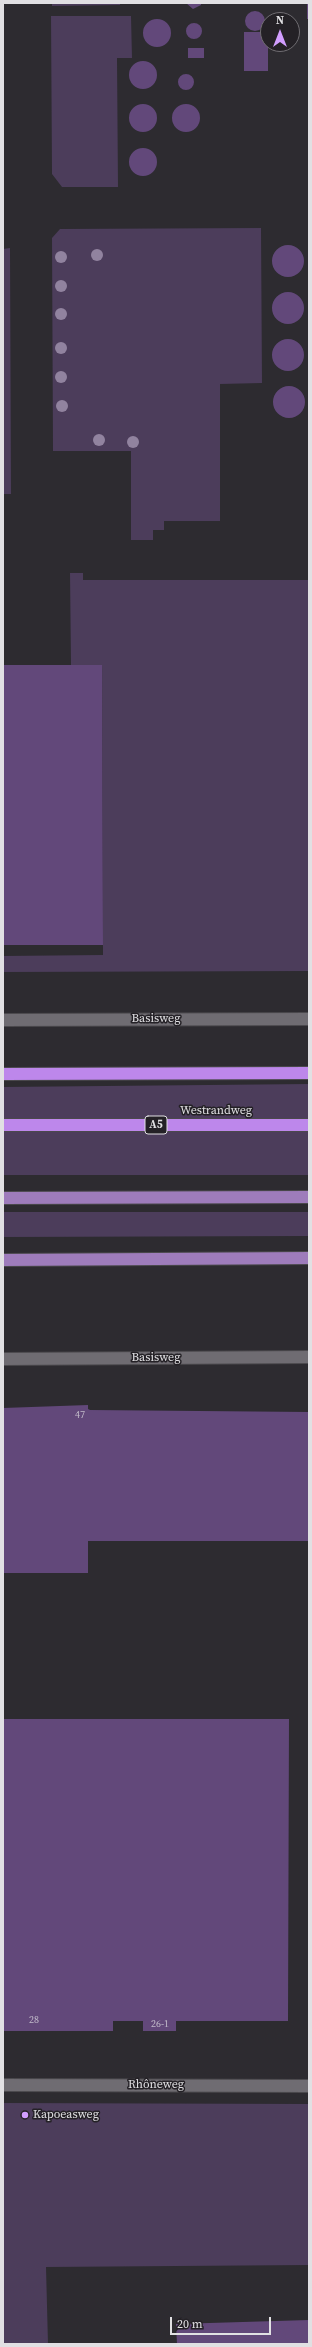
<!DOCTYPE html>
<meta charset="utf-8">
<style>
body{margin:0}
#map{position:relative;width:312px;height:2347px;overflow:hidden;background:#2d2b30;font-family:"Source Serif 4",serif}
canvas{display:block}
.frame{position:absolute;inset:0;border:4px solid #e1e0e3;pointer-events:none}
.north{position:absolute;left:260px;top:12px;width:40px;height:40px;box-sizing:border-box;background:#242126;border:1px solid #706d72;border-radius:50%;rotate:0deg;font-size:11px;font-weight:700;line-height:16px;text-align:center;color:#e1e0e3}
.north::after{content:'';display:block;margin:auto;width:14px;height:18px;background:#d19dfe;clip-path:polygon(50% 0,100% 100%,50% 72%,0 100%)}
.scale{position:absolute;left:170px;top:2317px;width:101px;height:18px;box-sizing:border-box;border:2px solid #e1e0e3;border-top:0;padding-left:5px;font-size:12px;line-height:14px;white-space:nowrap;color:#e1e0e3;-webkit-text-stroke:3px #242126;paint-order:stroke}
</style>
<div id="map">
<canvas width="312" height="2347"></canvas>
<div class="frame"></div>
<div class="north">N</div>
<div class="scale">20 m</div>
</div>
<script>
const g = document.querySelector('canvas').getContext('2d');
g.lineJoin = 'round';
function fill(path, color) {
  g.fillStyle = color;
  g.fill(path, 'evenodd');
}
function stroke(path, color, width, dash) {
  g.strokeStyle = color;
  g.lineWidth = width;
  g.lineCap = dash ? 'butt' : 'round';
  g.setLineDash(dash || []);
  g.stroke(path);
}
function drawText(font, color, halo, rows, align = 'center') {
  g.font = font + ' "Source Serif 4",serif';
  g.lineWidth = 3;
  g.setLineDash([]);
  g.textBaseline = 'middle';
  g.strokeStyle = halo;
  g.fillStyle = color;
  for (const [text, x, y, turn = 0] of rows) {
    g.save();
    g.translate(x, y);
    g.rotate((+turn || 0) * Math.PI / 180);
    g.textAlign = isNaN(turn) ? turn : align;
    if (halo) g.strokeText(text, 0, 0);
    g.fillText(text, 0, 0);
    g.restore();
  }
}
fill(new Path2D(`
 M52,3h68v2l-68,1z
 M51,16h80l1,42h-15l1,129h-56l-10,-13z
 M261,228l1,155 -42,1v137h-56v9h-11v10h-22v-89h-78l-1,-213 8,-9z
 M10,248l1,246h-8v-245z
 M70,573h13v7h226v391l-306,1v-16l100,-1 -1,-289 -31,-1z
 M309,1084v91h-306v-88z
 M3,1212h306v24l-306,1z
 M3,2103l306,1v161l-263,2 2,77h-45z`), '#4c3d5b');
fill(new Path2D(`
 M186,3h15v2l-8,4z
 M307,3h2v16h-2z
 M245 21a10 10 0 1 1 20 0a10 10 0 1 1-20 0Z
 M143 33a14 14 0 1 1 28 0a14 14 0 1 1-28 0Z
 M186 31a8 8 0 1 1 16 0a8 8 0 1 1-16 0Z
 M244,32h24v39h-24z
 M188,48h16v10h-16z
 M129 75a14 14 0 1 1 28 0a14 14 0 1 1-28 0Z
 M178 82a8 8 0 1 1 16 0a8 8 0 1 1-16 0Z
 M129 118a14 14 0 1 1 28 0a14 14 0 1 1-28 0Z
 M172 118a14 14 0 1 1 28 0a14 14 0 1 1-28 0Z
 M129 162a14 14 0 1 1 28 0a14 14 0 1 1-28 0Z
 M272 261a16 16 0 1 1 32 0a16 16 0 1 1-32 0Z
 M272 308a16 16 0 1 1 32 0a16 16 0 1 1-32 0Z
 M272 355a16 16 0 1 1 32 0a16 16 0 1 1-32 0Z
 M273 402a16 16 0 1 1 32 0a16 16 0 1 1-32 0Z
 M3,665h99l1,280h-100z
 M88,1405v4l2,1 219,2v129h-221v32h-85v-165z
 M3,1719h286l-1,302h-112v10h-33v-10h-30v10h-110z
 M309,2320v24h-132l-1,-20z`), '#62487a');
const minor = new Path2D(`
 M3,1020l306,-1
 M3,1359l306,-2
 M3,2085l306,1`);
const major = new Path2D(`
 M3,1198l306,-1
 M3,1260l306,-2`);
const highway = new Path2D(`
 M3,1074l306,-1
 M3,1125h306`);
stroke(minor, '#4b494d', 14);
stroke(major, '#4b494d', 14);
stroke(highway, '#4b494d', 14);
stroke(minor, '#6f6c72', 12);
stroke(major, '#9e7cbb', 12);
stroke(highway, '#bd87eb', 12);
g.fillStyle = '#91839f';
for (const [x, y] of [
 [97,255],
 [61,257],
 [61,286],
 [61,314],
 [61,348],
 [61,377],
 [62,406],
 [99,440],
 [133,442]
]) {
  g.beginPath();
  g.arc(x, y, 6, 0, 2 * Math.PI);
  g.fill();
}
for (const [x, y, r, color] of [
 [25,2115,4,"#d19dfe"]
]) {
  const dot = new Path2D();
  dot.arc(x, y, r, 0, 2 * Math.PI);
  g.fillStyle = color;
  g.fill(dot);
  stroke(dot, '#242126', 1.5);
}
drawText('10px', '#c1bac9', null, [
 ["47",80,1415],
 ["28",34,2020],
 ["26-1",160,2024]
]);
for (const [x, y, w] of [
 [156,1125,22]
]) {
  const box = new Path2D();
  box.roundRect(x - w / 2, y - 9, w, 18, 3);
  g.fillStyle = '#242126';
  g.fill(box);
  stroke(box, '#e1e0e3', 1);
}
drawText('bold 11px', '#e1e0e3', null, [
 ["A5",156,1125]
]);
drawText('12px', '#e1e0e3', '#242126', [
 ["Basisweg",156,1019],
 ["Westrandweg",216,1111],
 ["Basisweg",156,1358],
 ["Rhôneweg",156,2085]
]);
drawText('12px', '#e1e0e3', '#242126', [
 ["Kapoeasweg",33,2115]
], 'left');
</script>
